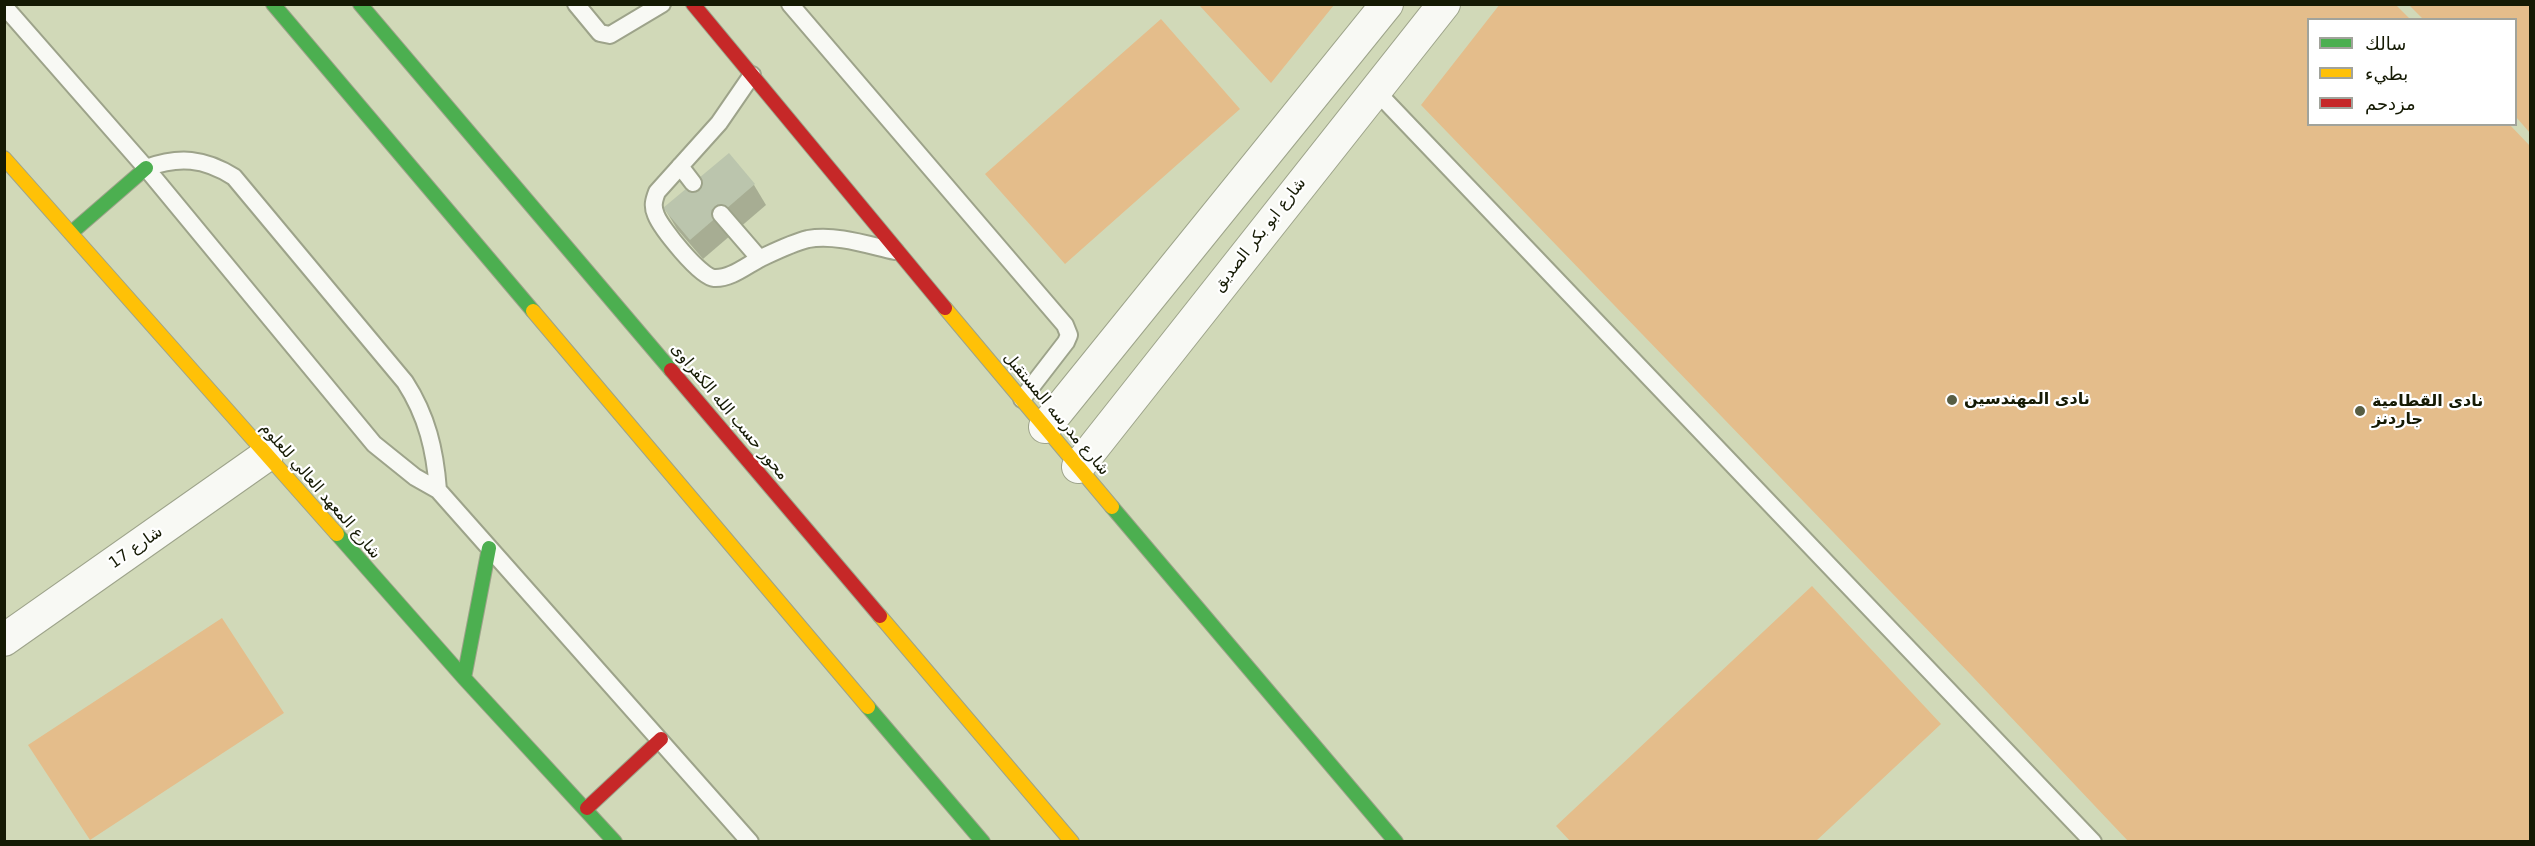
<!DOCTYPE html>
<meta charset="utf-8">
<style>
body{margin:0}
#map{position:relative;width:2535px;height:846px;overflow:hidden;background:#d1d9b8;font-family:"DejaVu Sans",Vazirmatn,sans-serif}
canvas{display:block}
.frame{position:absolute;inset:0;border:6px solid #151a04;pointer-events:none}
.legend{position:absolute;left:2307px;top:18px;width:210px;height:108px;box-sizing:border-box;background:#fff;border:2px solid #a1a39b;margin:0;padding:8px 10px;list-style:none;font-size:18px;color:#151a04}
.legend li{display:flex;align-items:center;gap:12px;height:30px}
.legend b{width:30px;border:2px solid #a1a39b}
</style>
<div id="map">
<canvas width="2535" height="846"></canvas>
<div class="frame"></div>
<ul class="legend">
<li><b style="height:8px;background:#4caf50"></b>سالك</li>
<li><b style="height:8px;background:#ffc107"></b>بطيء</li>
<li><b style="height:8px;background:#c62828"></b>مزدحم</li>
</ul>
</div>
<script>
const g = document.querySelector('canvas').getContext('2d');
g.lineJoin = 'round';
function fill(path, color) {
  g.fillStyle = color;
  g.fill(path, 'evenodd');
}
function stroke(path, color, width, dash) {
  g.strokeStyle = color;
  g.lineWidth = width;
  g.lineCap = dash ? 'butt' : 'round';
  g.setLineDash(dash || []);
  g.stroke(path);
}
function drawText(font, color, halo, rows, align = 'center') {
  g.font = font + ' "DejaVu Sans",Vazirmatn,sans-serif';
  g.lineWidth = 4.5;
  g.setLineDash([]);
  g.textBaseline = 'middle';
  g.strokeStyle = halo;
  g.fillStyle = color;
  for (const [text, x, y, turn = 0] of rows) {
    g.save();
    g.translate(x, y);
    g.rotate((+turn || 0) * Math.PI / 180);
    g.textAlign = isNaN(turn) ? turn : align;
    if (halo) g.strokeText(text, 0, 0);
    g.fillText(text, 0, 0);
    g.restore();
  }
}
fill(new Path2D(`
 M1500,4l896,1 14,14 -102,1v104l202,1 20,21v695h-402l-156,-165 -551,-571z
 M1199,5h135l-63,78z
 M2409,5h121v128l-14,-16v-97l-93,-1z
 M1161,19l79,90 -175,155 -80,-90z
 M1812,586l129,138 -125,117h-246l-14,-15z
 M222,618l62,95 -194,127 -62,-95z`), '#e4bd8b');
fill(new Path2D(`
 M729,155l25,30 12,20 -63,54 -26,-30 -12,-20z`), '#0003');
fill(new Path2D(`
 M729,153l26,31 -65,56 -27,-32z`), '#bbc5ad');
const lane = new Path2D(`
 M576,4l24,29 10,2 52,-31
 M790,4l275,321 4,10 -3,7 -44,57
 M4,6l142,162 228,276 41,33 23,13 312,352
 M752,75l-33,48 -62,69c-3,8 -5,14 -1,23 5,13 44,62 58,63 17,1 33,-13 47,-20 15,-7 31,-15 47,-19 28,-5 60,6 87,12
 M1375,90l718,752
 M680,166l13,17
 M146,168c33,-12 58,-10 88,9l171,205c22,34 30,68 33,108
 M721,214l38,44`);
const street = new Path2D(`
 M1045,427l342,-423
 M1078,467l366,-463
 M4,640l263,-185`);
const fast = new Path2D(`
 M273,4l260,307
 M360,4l311,366
 M71,233l75,-65
 M1112,507l284,335
 M337,534l127,144 151,164
 M464,678l25,-130
 M868,707l115,135`);
const slow = new Path2D(`
 M4,158l333,376
 M945,308l167,199
 M533,311l335,396
 M880,616l192,226`);
const jam = new Path2D(`
 M693,4l252,304
 M671,370l209,246
 M587,808l74,-69`);
stroke(lane, '#9da38a', 20);
stroke(street, '#9da38a', 34);
stroke(fast, '#9da38a', 16);
stroke(slow, '#9da38a', 16);
stroke(jam, '#9da38a', 16);
stroke(lane, '#f8f9f4', 16);
stroke(street, '#f8f9f4', 32);
stroke(fast, '#4caf50', 14);
stroke(slow, '#ffc107', 14);
stroke(jam, '#c62828', 14);
for (const [x, y, r, color] of [
 [1952,400,6,"#575d43"],
 [2360,411,6,"#575d43"]
]) {
  const dot = new Path2D();
  dot.arc(x, y, r, 0, 2 * Math.PI);
  g.fillStyle = color;
  g.fill(dot);
  stroke(dot, '#fff', 2);
}
drawText('16px', '#151a04', '#fff', [
 ["شارع ابو بكر الصديق",1260,235,-52],
 ["محور حسب الله الكفراوى",729,412,50],
 ["شارع مدرسه المستقبل",1056,414,50],
 ["شارع المعهد العالي للعلوم",320,491,49],
 ["شارع 17",136,548,-35]
]);
drawText('bold 16px', '#151a04', '#fff', [
 ["نادى المهندسين",1964,400],
 ["نادى القطامية",2372,402],
 ["جاردنز",2372,420]
], 'left');
</script>
